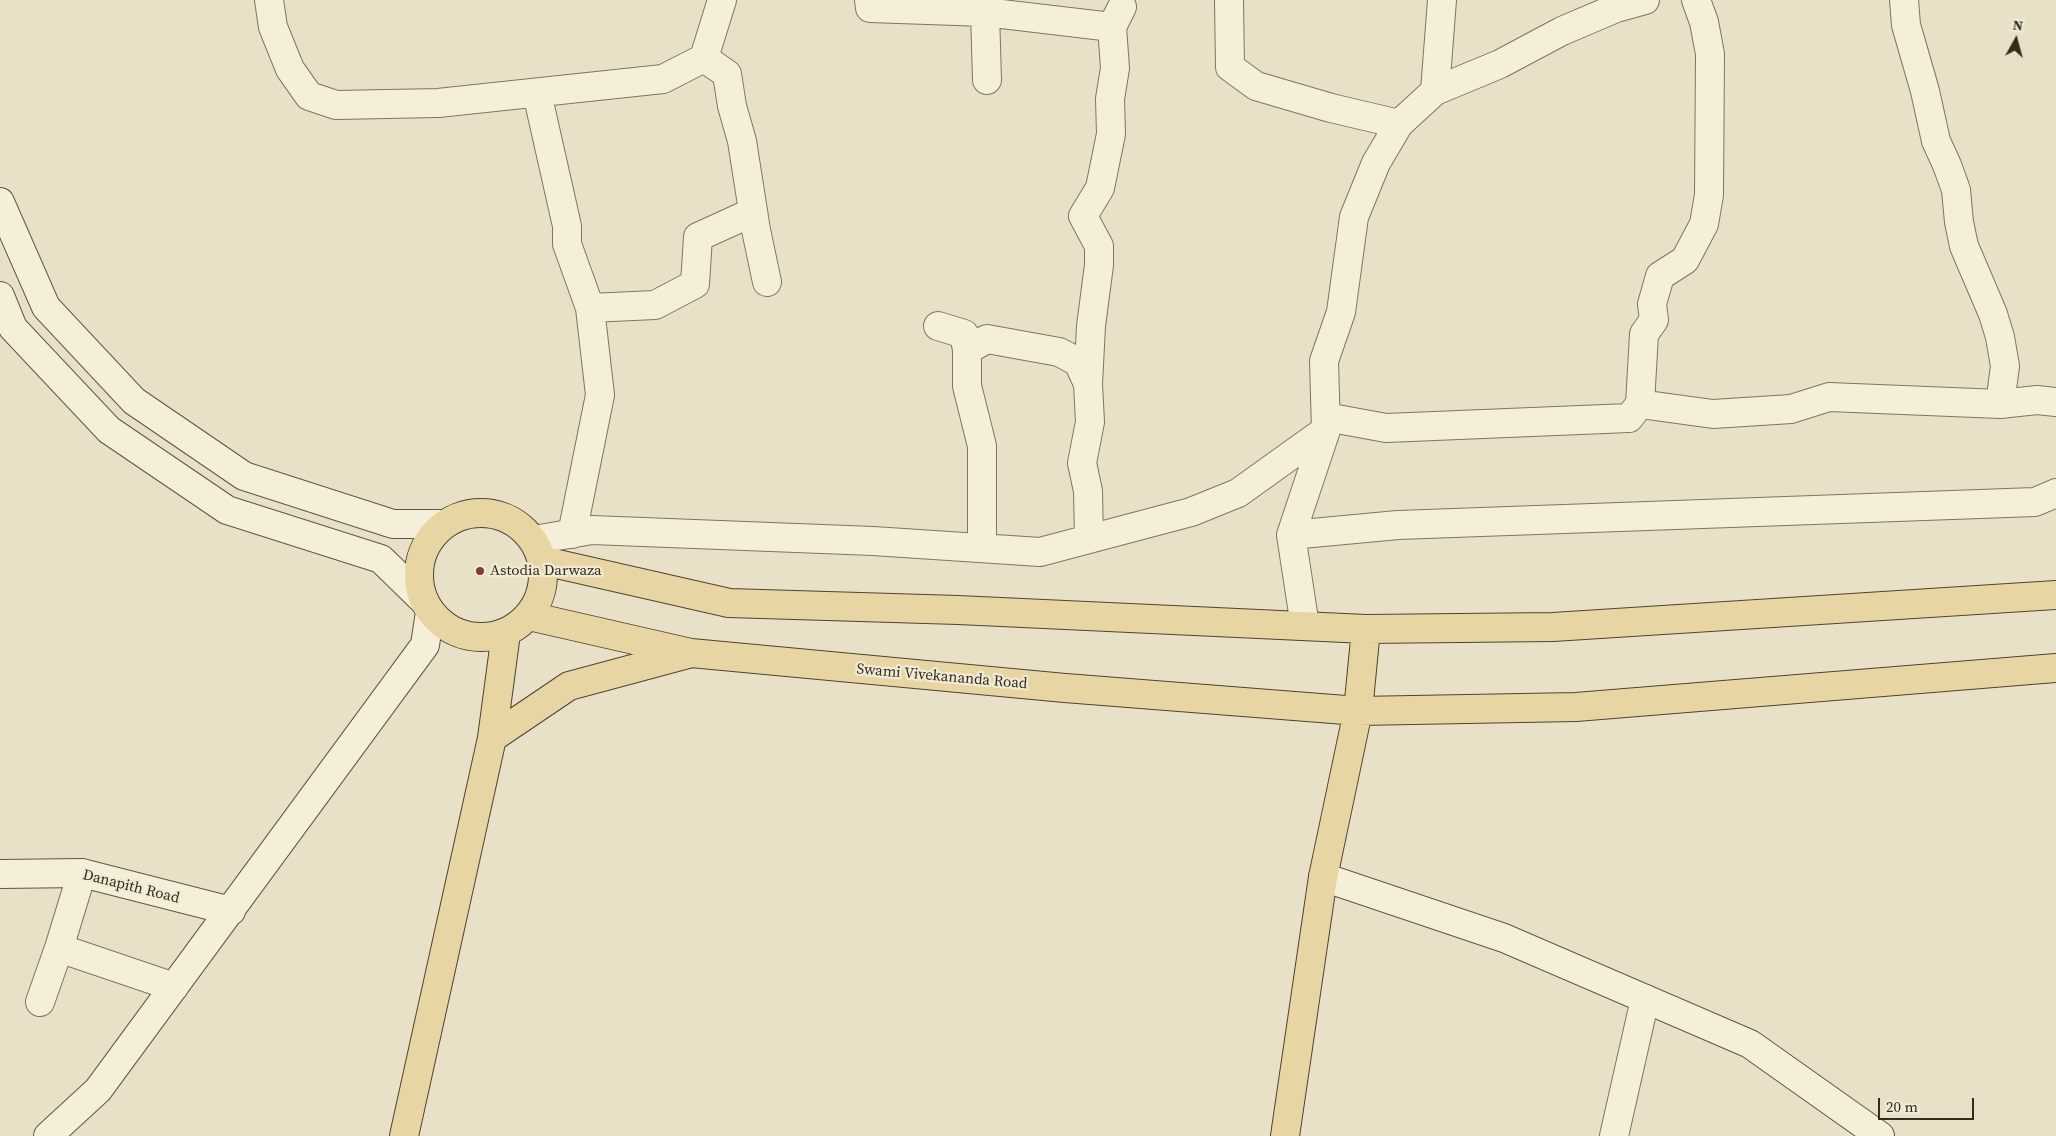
<!DOCTYPE html>
<style>
body{margin:0}
#map{position:relative;width:2056px;height:1136px;overflow:hidden;background:#e9e1c7;font-family:"Source Serif 4",serif}
canvas{display:block}
.north{position:absolute;left:1991px;top:15px;width:50px;height:50px;-webkit-text-stroke:4px #f1ebd6;paint-order:stroke;rotate:7deg;font-size:14px;font-weight:700;line-height:20px;text-align:center;color:#342b20}
.north::after{content:'';display:block;margin:auto;width:18px;height:22px;background:#342b20;clip-path:polygon(50% 0,100% 100%,50% 72%,0 100%)}
.scale{position:absolute;left:1878px;top:1098px;width:96px;height:22px;box-sizing:border-box;border:2px solid #342b20;border-top:0;padding-left:6px;font-size:15px;line-height:18px;white-space:nowrap;color:#342b20;-webkit-text-stroke:4px #f1ebd6;paint-order:stroke}
</style>
<div id="map">
<canvas width="2056" height="1136"></canvas>
<div class="north">N</div>
<div class="scale">20 m</div>
</div>
<script>
const g = document.querySelector('canvas').getContext('2d');
g.lineJoin = 'round';
function stroke(path, color, width, dash) {
  g.strokeStyle = color;
  g.lineWidth = width;
  g.lineCap = dash ? 'butt' : 'round';
  g.setLineDash(dash || []);
  g.stroke(path);
}
function drawText(font, color, halo, rows, align = 'center') {
  g.font = font + ' "Source Serif 4",serif';
  g.lineWidth = 4.5;
  g.setLineDash([]);
  g.textBaseline = 'middle';
  g.strokeStyle = halo;
  g.fillStyle = color;
  for (const [text, x, y, turn = 0] of rows) {
    g.save();
    g.translate(x, y);
    g.rotate((+turn || 0) * Math.PI / 180);
    g.textAlign = isNaN(turn) ? turn : align;
    if (halo) g.strokeText(text, 0, 0);
    g.fillText(text, 0, 0);
    g.restore();
  }
}
const street = new Path2D(`
 M269,0l4,27 17,42 19,27 27,9 102,-2 225,-24 41,-21 23,16 5,32 10,35 14,89 11,52
 M869,0l1,8 115,4 2,68
 M1229,0l1,67 26,19 75,22 68,16
 M1904,0l2,25 19,66 11,50 11,24 9,25 3,32 5,24 29,68 7,23 5,29 -5,38
 M985,12l127,15 3,41 -5,31 1,35 -11,54 -17,28 16,30v19l-8,61 -3,58
 M1112,27l10,-20
 M704,58l18,-58
 M1435,91l7,-91
 M537,93l30,133v18l23,64
 M938,326l26,8 3,16v36l15,60v102
 M967,350l20,-11 72,13 19,10 10,22 2,38 -8,41 6,28 1,48
 M1640,404l73,10 78,-5 38,-12 171,7 37,-4 19,2
 M1326,417l60,11 243,-10 11,-14 4,-70 10,-14 -2,-16 8,-28 25,-16 19,-36 5,-29 1,-141 -6,-32 -8,-22
 M572,534l28,-139 -10,-87 65,-3 40,-21 3,-47 55,-25
 M1291,535l35,-105 -2,-69 17,-49 13,-95 22,-54 23,-39 36,-33 65,-27 62,-33 54,-23 29,-8
 M534,540l58,-10 281,11 167,11 151,-40 47,-19 88,-63
 M1305,626l-14,-91 107,-10 637,-23 21,-9
 M59,948l115,39
 M40,1002l19,-54 23,-75
 M1614,1136l31,-137`);
const secondary = new Path2D(`
 M0,202l46,105 88,94 110,75 149,48h51
 M0,296l13,32 96,102 118,80 154,49 42,41
 M0,874l82,-1 149,38
 M1323,877l181,61 246,106 130,92
 M48,1136l50,-46 327,-445 5,-33`);
const primary = new Path2D(`
 M419 575a62 62 0 1 1 124 0a62 62 0 1 1-124 0Z
 M544,561l185,42 229,7 408,19 187,-2 503,-32
 M529,616l162,37 374,35 293,23 218,-4 480,-39
 M492,738l77,-52 119,-32
 M404,1136l88,-398 14,-105
 M1285,1136l38,-259 35,-166 8,-82`);
stroke(street, '#82745e', 30);
stroke(secondary, '#645542', 30);
stroke(primary, '#514232', 30);
stroke(street, '#f5eed9', 28);
stroke(secondary, '#f5eed9', 28);
stroke(primary, '#e7d6a3', 28);
for (const [x, y, r, color] of [
 [480,571,5,"#8a3a36"]
]) {
  const dot = new Path2D();
  dot.arc(x, y, r, 0, 2 * Math.PI);
  g.fillStyle = color;
  g.fill(dot);
  stroke(dot, '#f1ebd6', 2);
}
drawText('15px', '#342b20', '#f1ebd6', [
 ["Astodia Darwaza",490,571]
], 'left');
drawText('15px', '#342b20', '#f1ebd6', [
 ["Swami Vivekananda Road",942,677,5],
 ["Danapith Road",131,887,14]
]);
</script>
